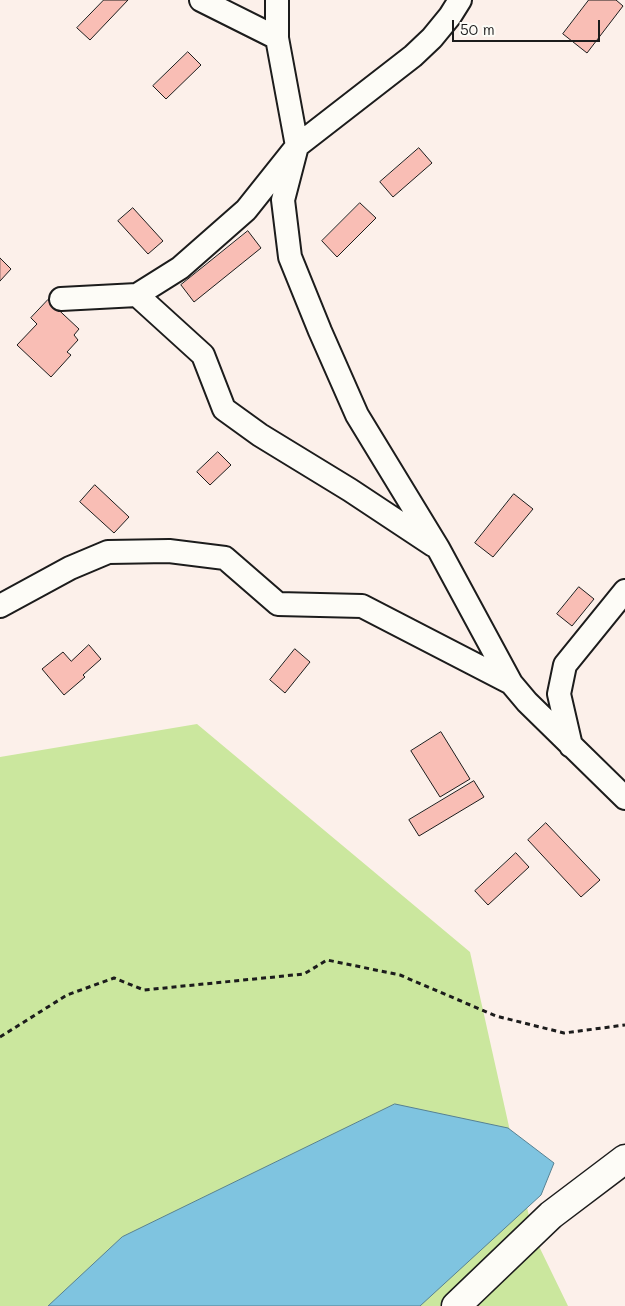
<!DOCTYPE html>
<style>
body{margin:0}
#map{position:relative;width:625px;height:1306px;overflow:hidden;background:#fcf0ea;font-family:Mali,sans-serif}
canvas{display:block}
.scale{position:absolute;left:452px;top:20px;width:148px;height:22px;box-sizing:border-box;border:2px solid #1c1c1c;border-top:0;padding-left:6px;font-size:15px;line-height:18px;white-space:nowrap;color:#1c1c1c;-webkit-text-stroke:4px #fdfcf7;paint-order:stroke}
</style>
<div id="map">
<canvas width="625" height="1306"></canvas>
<div class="scale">50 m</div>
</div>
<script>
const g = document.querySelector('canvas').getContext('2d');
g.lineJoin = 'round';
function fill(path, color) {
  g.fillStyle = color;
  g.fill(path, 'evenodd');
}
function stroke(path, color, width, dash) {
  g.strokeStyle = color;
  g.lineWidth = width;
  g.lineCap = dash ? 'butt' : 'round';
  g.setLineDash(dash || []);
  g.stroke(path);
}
fill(new Path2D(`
 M197,724l273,228 63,282 35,72h-568v-549z`), '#cbe79e');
const water = new Path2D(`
 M395,1104l113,24 46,35 -13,32 -121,111h-372l74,-69z`);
fill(water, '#7fc4e0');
stroke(water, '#578192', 1);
const building = new Path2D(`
 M104,0h24l-38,40 -13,-12z
 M589,0h27l7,6 -36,47 -24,-19z
 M188,52l13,13 -35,34 -13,-13z
 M419,148l13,15 -39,34 -13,-15z
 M360,203l16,15 -39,39 -15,-16z
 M133,208l30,33 -15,13 -30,-33z
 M248,231l13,17 -67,54 -13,-17z
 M0,258l11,11 -11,12z
 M48,300l31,29 -5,6 4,5 -11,12 4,3 -20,22 -34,-32 20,-21 -6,-6z
 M218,452l13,13 -21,20 -13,-13z
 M95,485l34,32 -15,16 -34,-31z
 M514,494l19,15 -40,48 -18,-14z
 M579,587l15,12 -22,27 -15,-12z
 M89,645l12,14 -18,16 2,2 -21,18 -22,-26 21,-17 8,9z
 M295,649l15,13 -25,31 -15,-13z
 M441,732l29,47 -30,18 -29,-46z
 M474,781l10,16 -65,39 -10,-16z
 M546,823l54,57 -19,17 -53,-57z
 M516,853l13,14 -41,38 -13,-14z`);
fill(building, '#f9beb5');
stroke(building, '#1c1c1c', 1);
const minor = new Path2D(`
 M201,0l76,38
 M277,0v38l20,108 -14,54 7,57 30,74 37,84 81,133 73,135 16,19 98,96
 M137,295l66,60 21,54 36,26 90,55 83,55
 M61,299l76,-4 43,-27 66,-58 51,-64 116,-90 19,-18 18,-22 10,-16
 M0,606l70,-38 38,-16 61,-1 56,7 53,46 84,2 149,77
 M571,746l-12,-52 6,-29 60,-74`);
const tertiary = new Path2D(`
 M456,1306l95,-91 74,-56`);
stroke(minor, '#1c1c1c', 26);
stroke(tertiary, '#1c1c1c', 31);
stroke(new Path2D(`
 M0,1037l67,-42 47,-17 30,12 160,-16 23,-14 73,15 96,41 68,17 61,-8`), '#1c1c1c', 3, [5, 4]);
stroke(minor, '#fdfcf7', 22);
stroke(tertiary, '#fdfcf7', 28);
</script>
